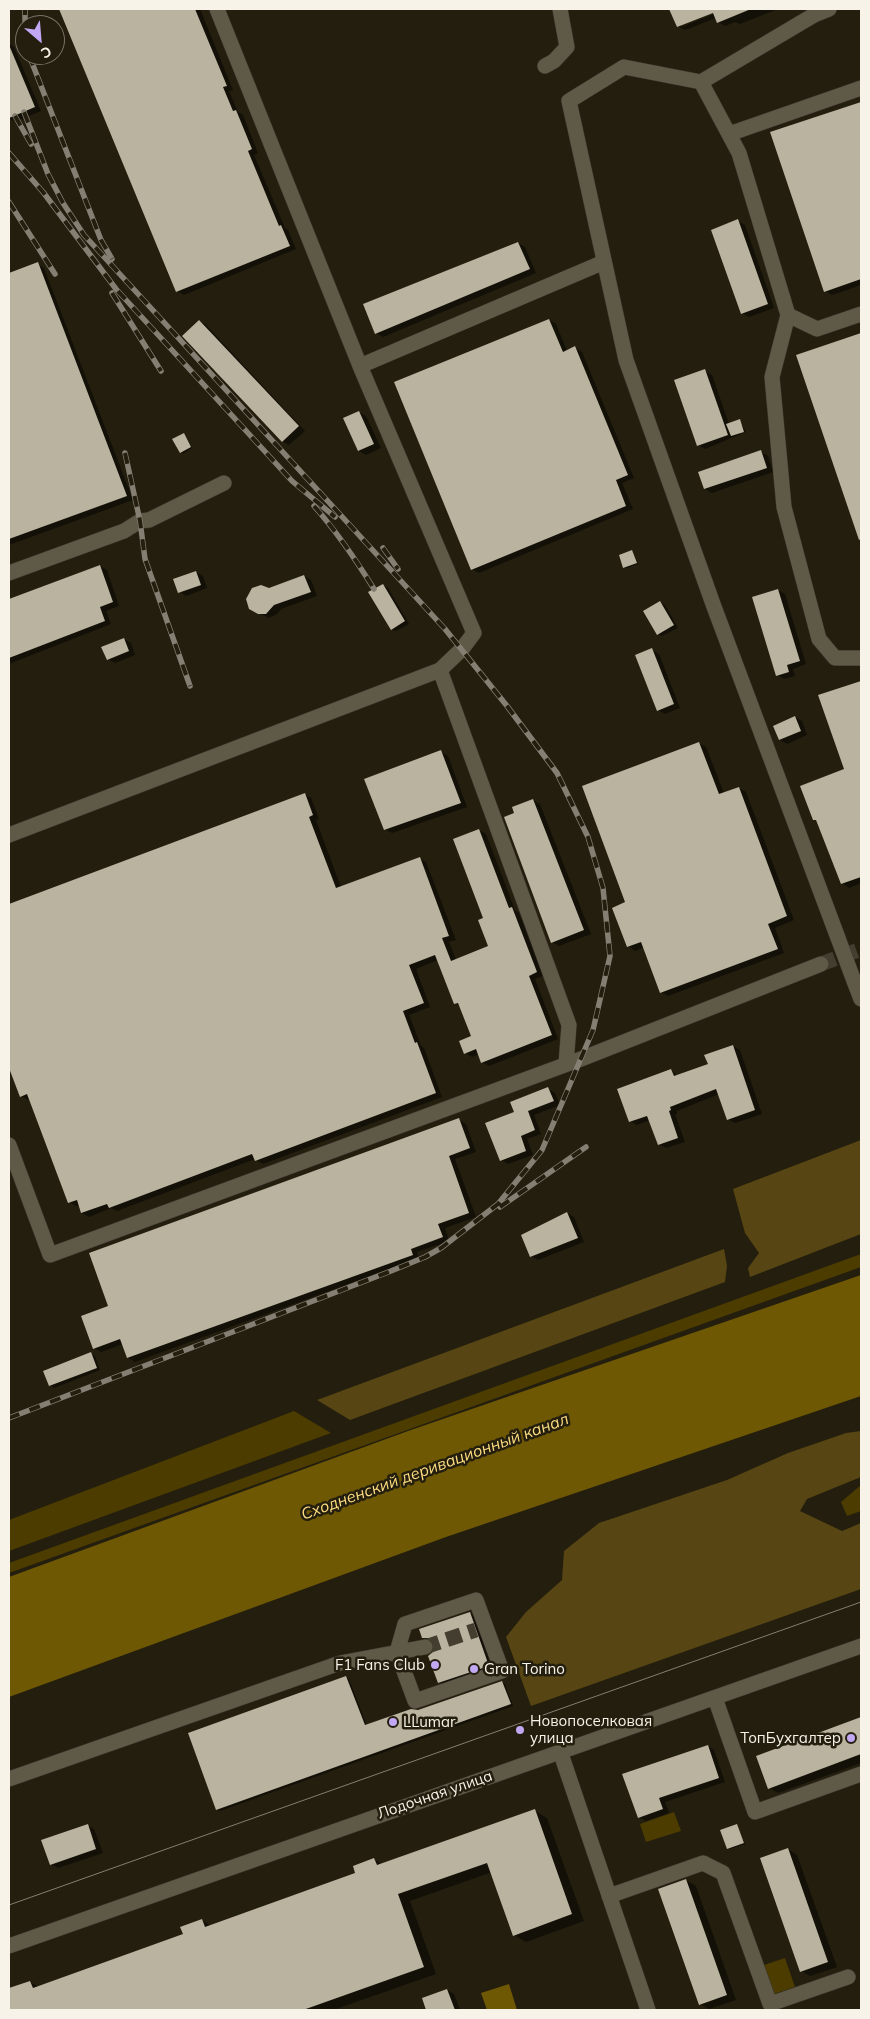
<!DOCTYPE html>
<meta charset="utf-8">
<style>
body{margin:0}
#map{position:relative;width:870px;height:2019px;overflow:hidden;background:#231e0e;font-family:Mulish,sans-serif}
canvas{display:block}
.frame{position:absolute;inset:0;border:10px solid #f7f3e9;pointer-events:none}
.north{position:absolute;left:15px;top:15px;width:50px;height:50px;box-sizing:border-box;background:#231e0e;border:1px solid #787366;border-radius:50%;rotate:153deg;font-size:14px;font-weight:700;line-height:20px;text-align:center;color:#f7f3e9}
.north::after{content:'';display:block;margin:auto;width:18px;height:22px;background:#c2a7f2;clip-path:polygon(50% 0,100% 100%,50% 72%,0 100%)}
</style>
<div id="map">
<canvas width="870" height="2019"></canvas>
<div class="frame"></div>
<div class="north">С</div>
</div>
<script>
const g = document.querySelector('canvas').getContext('2d');
g.lineJoin = 'round';
function fill(path, color) {
  g.fillStyle = color;
  g.fill(path, 'evenodd');
}
function stroke(path, color, width, dash) {
  g.strokeStyle = color;
  g.lineWidth = width;
  g.lineCap = dash ? 'butt' : 'round';
  g.setLineDash(dash || []);
  g.stroke(path);
}
function drawText(font, color, halo, rows, align = 'center') {
  g.font = font + ' Mulish,sans-serif';
  g.lineWidth = 5;
  g.setLineDash([]);
  g.textBaseline = 'middle';
  g.strokeStyle = halo;
  g.fillStyle = color;
  for (const [text, x, y, turn = 0] of rows) {
    g.save();
    g.translate(x, y);
    g.rotate((+turn || 0) * Math.PI / 180);
    g.textAlign = isNaN(turn) ? turn : align;
    if (halo) g.strokeText(text, 0, 0);
    g.fillText(text, 0, 0);
    g.restore();
  }
}
fill(new Path2D(`
 M861,1254v13l-852,306v-10z
 M294,1411l37,22 -322,118v-31z
 M861,1485v26l-14,5 -6,-14z
 M674,1812l7,19 -35,11 -6,-18z
 M785,1958l10,29 -21,7 -10,-29z`), '#4d3c00');
fill(new Path2D(`
 M861,1140v94l-111,43 -2,-9 11,-15 -14,-20 -12,-44z
 M724,1249l3,17 -2,16 -375,138 -33,-20z
 M861,1431v46l-54,22 -7,12 42,20 19,-8v66l-330,117 -25,-69 20,-25 36,-32 2,-29 35,-28 128,-43 61,-27 58,-20z`), '#574613');
fill(new Path2D(`
 M861,1275v121l-415,141 -437,160v-120l399,-146z
 M509,1984l8,26h-30l-6,-17z`), '#6f5803');
fill(new Path2D(`
 M61,9h139l33,81 -4,1 9,21 5,3 15,38 -4,2 31,73 3,2 8,19 -112,46 -7,-4z
 M671,9h107l-38,15 -5,-2 -10,4 -7,-4 -2,-4 -31,12 -7,-4zM718,9l1,3 -38,15v-3z
 M9,44l5,3 27,64 -26,11 -6,-4z
 M861,103v182l-29,10 -7,-4 -53,-158z
 M738,221l7,4 29,83 -25,9 -7,-4z
 M518,243l7,4 11,26 -153,64 -7,-4z
 M38,264l6,4 89,232 -124,45v-271z
 M549,320l7,4 11,27 8,-3 7,4 52,126 -12,5 11,26 -154,64 -7,-4z
 M199,321l7,4 99,106 -16,14 -7,-4z
 M861,335v207l-64,-186z
 M705,371l7,4 17,49 11,-3 6,11 -41,17 -7,-4z
 M359,412l7,4 15,32 -15,7 -7,-4 -15,-32z
 M184,435l8,13 -9,6 -9,-14z
 M761,452l7,4 5,16 -61,21 -7,-4z
 M632,552l6,12 -12,4 -2,-1z
 M100,566l7,4 12,36 -13,5 5,13 -102,40v-64z
 M196,572l7,4 4,12 -21,8 -6,-4z
 M304,576l7,4 6,16 -36,13 -4,5 -8,4 -17,-8 17,-21z
 M383,585l5,3 21,36 -13,7 -5,-2z
 M778,590l7,4 21,70 -13,5 2,7 -11,3 -7,-4z
 M660,603l5,2 13,23 -16,8 -4,-2z
 M124,639l7,4 4,12 -20,8 -7,-4z
 M652,650l7,4 21,54 -15,6 -7,-4z
 M861,682v201l-12,5 -7,-5 -24,-62 -4,-2 32,-49 -26,-74z
 M795,717l7,4 5,14 -20,9 -7,-4 -5,-14z
 M699,743l7,4 18,46 15,-5 7,4 48,128 -19,8 9,25 -116,43 -7,-4 -17,-45 -9,4 -7,-5 -1,-43z
 M441,752l7,4 19,51 -75,26 -7,-4z
 M304,794l7,4 8,21 -3,1 25,67 78,-29 7,4 30,78 -7,2 7,18 34,-13 -5,-28 -6,-89 7,4 29,76 4,3 24,63 -8,3 23,60 -69,27 -7,-4 -3,-8 -7,3 -7,-4 7,-16 -11,-30 -6,-4 -17,-43 -22,9 14,38 -21,8 12,31 3,2 18,49 -179,67 -8,-5 -138,52 -6,-3 -22,9 -7,-4 -2,-8 -4,1 -7,-4 -39,-103 -2,1 -7,-4 -12,-30v-161z
 M533,800l7,4 51,130 -32,12 -7,-4 -36,-128z
 M733,1046l7,4 22,64 -27,9 -7,-4 -9,-25 -42,17v3h-2l10,28 -19,6 -7,-4 -9,-24 -13,5 -7,-4 41,-51 7,6 31,-11z
 M548,1089l7,4 5,12 -26,10 7,19 -14,5 6,16 -25,9 -7,-4 14,-47z
 M459,1120l7,4 10,28 -21,7 21,58 -31,11 4,13 -32,11 2,6 -284,104 -7,-4 -5,-14 -22,8 -7,-4 16,-41z
 M567,1213l7,4 10,25 -46,18 -7,-4z
 M91,1354l4,2 5,14 -46,18 -4,-3z
 M470,1613l4,3 18,52 -49,17 -4,-3 -4,-38 -3,-4 -9,-3z
 M346,1677l3,2 18,47 51,-15 84,-29 3,2 8,22 -293,105 -3,-1 -28,-76z
 M861,1719v44l-83,30 -9,-5 -12,-31z
 M708,1746l6,4 11,32 -60,20 4,11 -23,8 -7,-4z
 M535,1811l12,7 37,103 -58,21 -12,-7 -22,-63 -82,29 26,73 -103,36h-322l-2,-6v-6l21,-16 9,5 146,-52 17,-15 9,6 146,-52 17,-15 9,6z
 M87,1825l7,4 9,24 -45,15 -7,-4z
 M737,1825l8,19 -15,5 -2,-1z
 M788,1849l9,6 40,112 -27,9 -9,-5z
 M686,1880l10,6 40,114 -27,9 -9,-5z
 M447,1990l7,4 6,16h-33l-4,-11z`), '#0007');
fill(new Path2D(`
 M59,9h136l32,77 -4,1 10,24 3,-1 16,39 -4,2 31,75 2,-1 9,21 -114,46z
 M669,9h82l-34,14 -4,-10 -36,14z
 M9,45l26,62 -26,11z
 M861,102v177l-37,13 -54,-160z
 M738,219l30,85 -27,10 -30,-84z
 M518,242l12,27 -155,65 -12,-30z
 M38,262l89,234 -118,43v-266z
 M549,319l14,33 12,-6 53,129 -12,5 10,26 -155,64 -77,-188z
 M199,320l100,106 -17,16 -100,-106z
 M861,333v206l-2,1 -63,-185z
 M705,369l23,66 -31,11 -23,-66z
 M359,411l15,33 -16,7 -15,-33z
 M740,419l4,13 -13,4 -5,-12z
 M184,433l7,14 -11,6 -8,-14z
 M761,450l6,18 -63,21 -6,-17z
 M632,550l5,13 -14,5 -4,-13z
 M100,565l13,37 -13,5 5,14 -96,37v-59z
 M196,571l5,14 -23,8 -5,-14z
 M304,575l7,17 -37,13 -8,9h-8l-9,-5 -3,-10 6,-11 9,-3 8,3z
 M383,584l22,37 -14,9 -23,-38z
 M778,589l22,72 -13,4 2,7 -13,4 -24,-79z
 M660,601l14,24 -17,10 -14,-24z
 M124,638l5,13 -22,9 -6,-13z
 M652,648l22,56 -17,7 -22,-56z
 M861,681v196l-20,7 -25,-64h-3l-13,-34 44,-17 -26,-74z
 M795,716l6,15 -22,9 -6,-14z
 M699,742l20,52 20,-7 48,129 -19,8 10,25 -118,44 -19,-51 -14,5 -15,-39 13,-6 -43,-116z
 M441,750l20,53 -77,27 -20,-51z
 M305,793l8,22 -4,2 27,71 84,-31 29,79 -7,2 9,23 37,-15 -10,-26 5,-2 -30,-79 26,-10 30,79 3,-1 25,65 -8,4 23,59 -71,28 -5,-14 -12,5 -5,-13 12,-5 -13,-33 -4,1 -19,-49 -26,10 15,38 -21,8 12,32 2,-1 19,51 -181,68 -3,-7 -143,54 -2,-4 -26,9 -4,-13 -9,3 -41,-109 -7,3 -11,-29v-164z
 M533,799l51,131 -33,13 -47,-126 10,-4 -2,-6z
 M733,1045l22,65 -28,10 -11,-31 -46,18 1,3 -2,1 9,27 -20,7 -11,-29 -18,6 -12,-33 54,-20 3,7 34,-12 -4,-9z
 M548,1087l6,14 -26,10 7,19 -14,6 5,15 -26,10 -15,-38 29,-11 -4,-10z
 M459,1118l11,30 -21,8 20,57 -31,11 5,13 -32,12 2,6 -286,103 -7,-19 -27,10 -12,-33 27,-10 -19,-53z
 M567,1212l11,26 -48,19 -9,-22z
 M91,1352l6,16 -48,18 -6,-15z
 M470,1612l19,54 -51,17 -10,-27 6,-5v-6l-5,-7h-7l-3,-9z
 M346,1676l19,49 46,-16 7,1 84,-29 9,23 -295,106 -28,-77z
 M861,1717v37l-93,35 -12,-33z
 M708,1745l11,33 -60,20 4,11 -25,9 -16,-44z
 M535,1809l37,105 -59,22 -26,-73 -89,31 26,73 -121,43h-294v-22l21,-7 3,7 150,-54 -3,-7 22,-8 3,8 150,-54 -2,-7 21,-8 3,7z
 M88,1824l8,25 -46,16 -9,-25z
 M737,1824l7,19 -17,6 -7,-19z
 M788,1848l40,114 -28,10 -40,-114z
 M686,1879l41,116 -28,10 -41,-116z
 M447,1989l8,21h-29l-4,-12z`), '#bab3a0');
stroke(new Path2D(`
 M821,964l40,-15
 M425,1647l51,-17`), '#433e2f', 15, [15, 8]);
const minor = new Path2D(`
 M829,9l-15,6 -113,67 -77,-15 -55,34 57,259 87,244 125,334
 M545,66l9,-5 13,-14 -7,-38
 M701,82l38,71 49,162 -16,62 12,130 35,132 16,19h26
 M729,134l132,-46
 M788,315l29,14 44,-15
 M360,366l244,-104
 M9,573l115,-42 16,-10 9,-1 75,-37
 M440,670l129,355 -3,39
 M9,835l431,-165 22,-21 12,-16 -114,-267 -143,-357
 M854,981l7,18
 M9,1145l41,110 531,-196 240,-95
 M476,1600l26,71 -87,30 -18,-49 8,-28z
 M715,1698l40,114 106,-38
 M560,1751l88,259
 M9,1779l331,-116 85,-16
 M609,1896l94,-33 20,10 47,131 78,-27
 M9,1946l852,-300`);
stroke(minor, '#3c372f', 16);
stroke(minor, '#5f5947', 15);
stroke(new Path2D(`
 M9,1905l852,-303`), '#847f72', 1);
const rail = new Path2D(`
 M25,37v-28
 M29,55l72,185 11,19
 M15,116l16,28
 M9,153l34,39 73,97 176,192 43,36
 M9,202l46,72
 M112,293l49,78
 M125,453l15,68 5,38 45,127
 M314,506c23,26 42,54 60,83
 M383,548l15,21
 M500,1207l86,-60
 M9,1418l382,-147 34,-14 16,-9 57,-44 44,-54 51,-120 17,-74 -7,-68 -15,-51 -31,-64 -50,-67 -62,-77 -361,-394 -21,-32 -15,-29 -24,-62`);
stroke(rail, '#847f72', 5.5);
stroke(rail, '#231e0e', 4, [11]);
const minorBridge = new Path2D(`
 M838,938l16,43`);
stroke(minorBridge, '#3c372f', 16, []);
stroke(minorBridge, '#5f5947', 15);
for (const [x, y, r, color] of [
 [435,1665,5,"#c2a7f2"],
 [474,1669,5,"#c2a7f2"],
 [393,1722,5,"#c2a7f2"],
 [520,1730,5,"#c2a7f2"],
 [851,1738,5,"#c2a7f2"]
]) {
  const dot = new Path2D();
  dot.arc(x, y, r, 0, 2 * Math.PI);
  g.fillStyle = color;
  g.fill(dot);
  stroke(dot, '#231e0e', 2);
}
drawText('15px', '#f7f3e9', '#231e0e', [
 ["F1 Fans Club",425,1665,"right"],
 ["Gran Torino",484,1669],
 ["Новопоселковая",530,1721],
 ["улица",530,1738],
 ["LLumar",403,1722],
 ["ТопБухгалтер",841,1738,"right"]
], 'left');
drawText('15px', '#f7f3e9', '#231e0e', [
 ["Лодочная улица",435,1795,-19]
]);
drawText('italic 16px', '#fedd80', '#231e0e', [
 ["Сходненский деривационный канал",435,1467,-20]
]);
</script>
